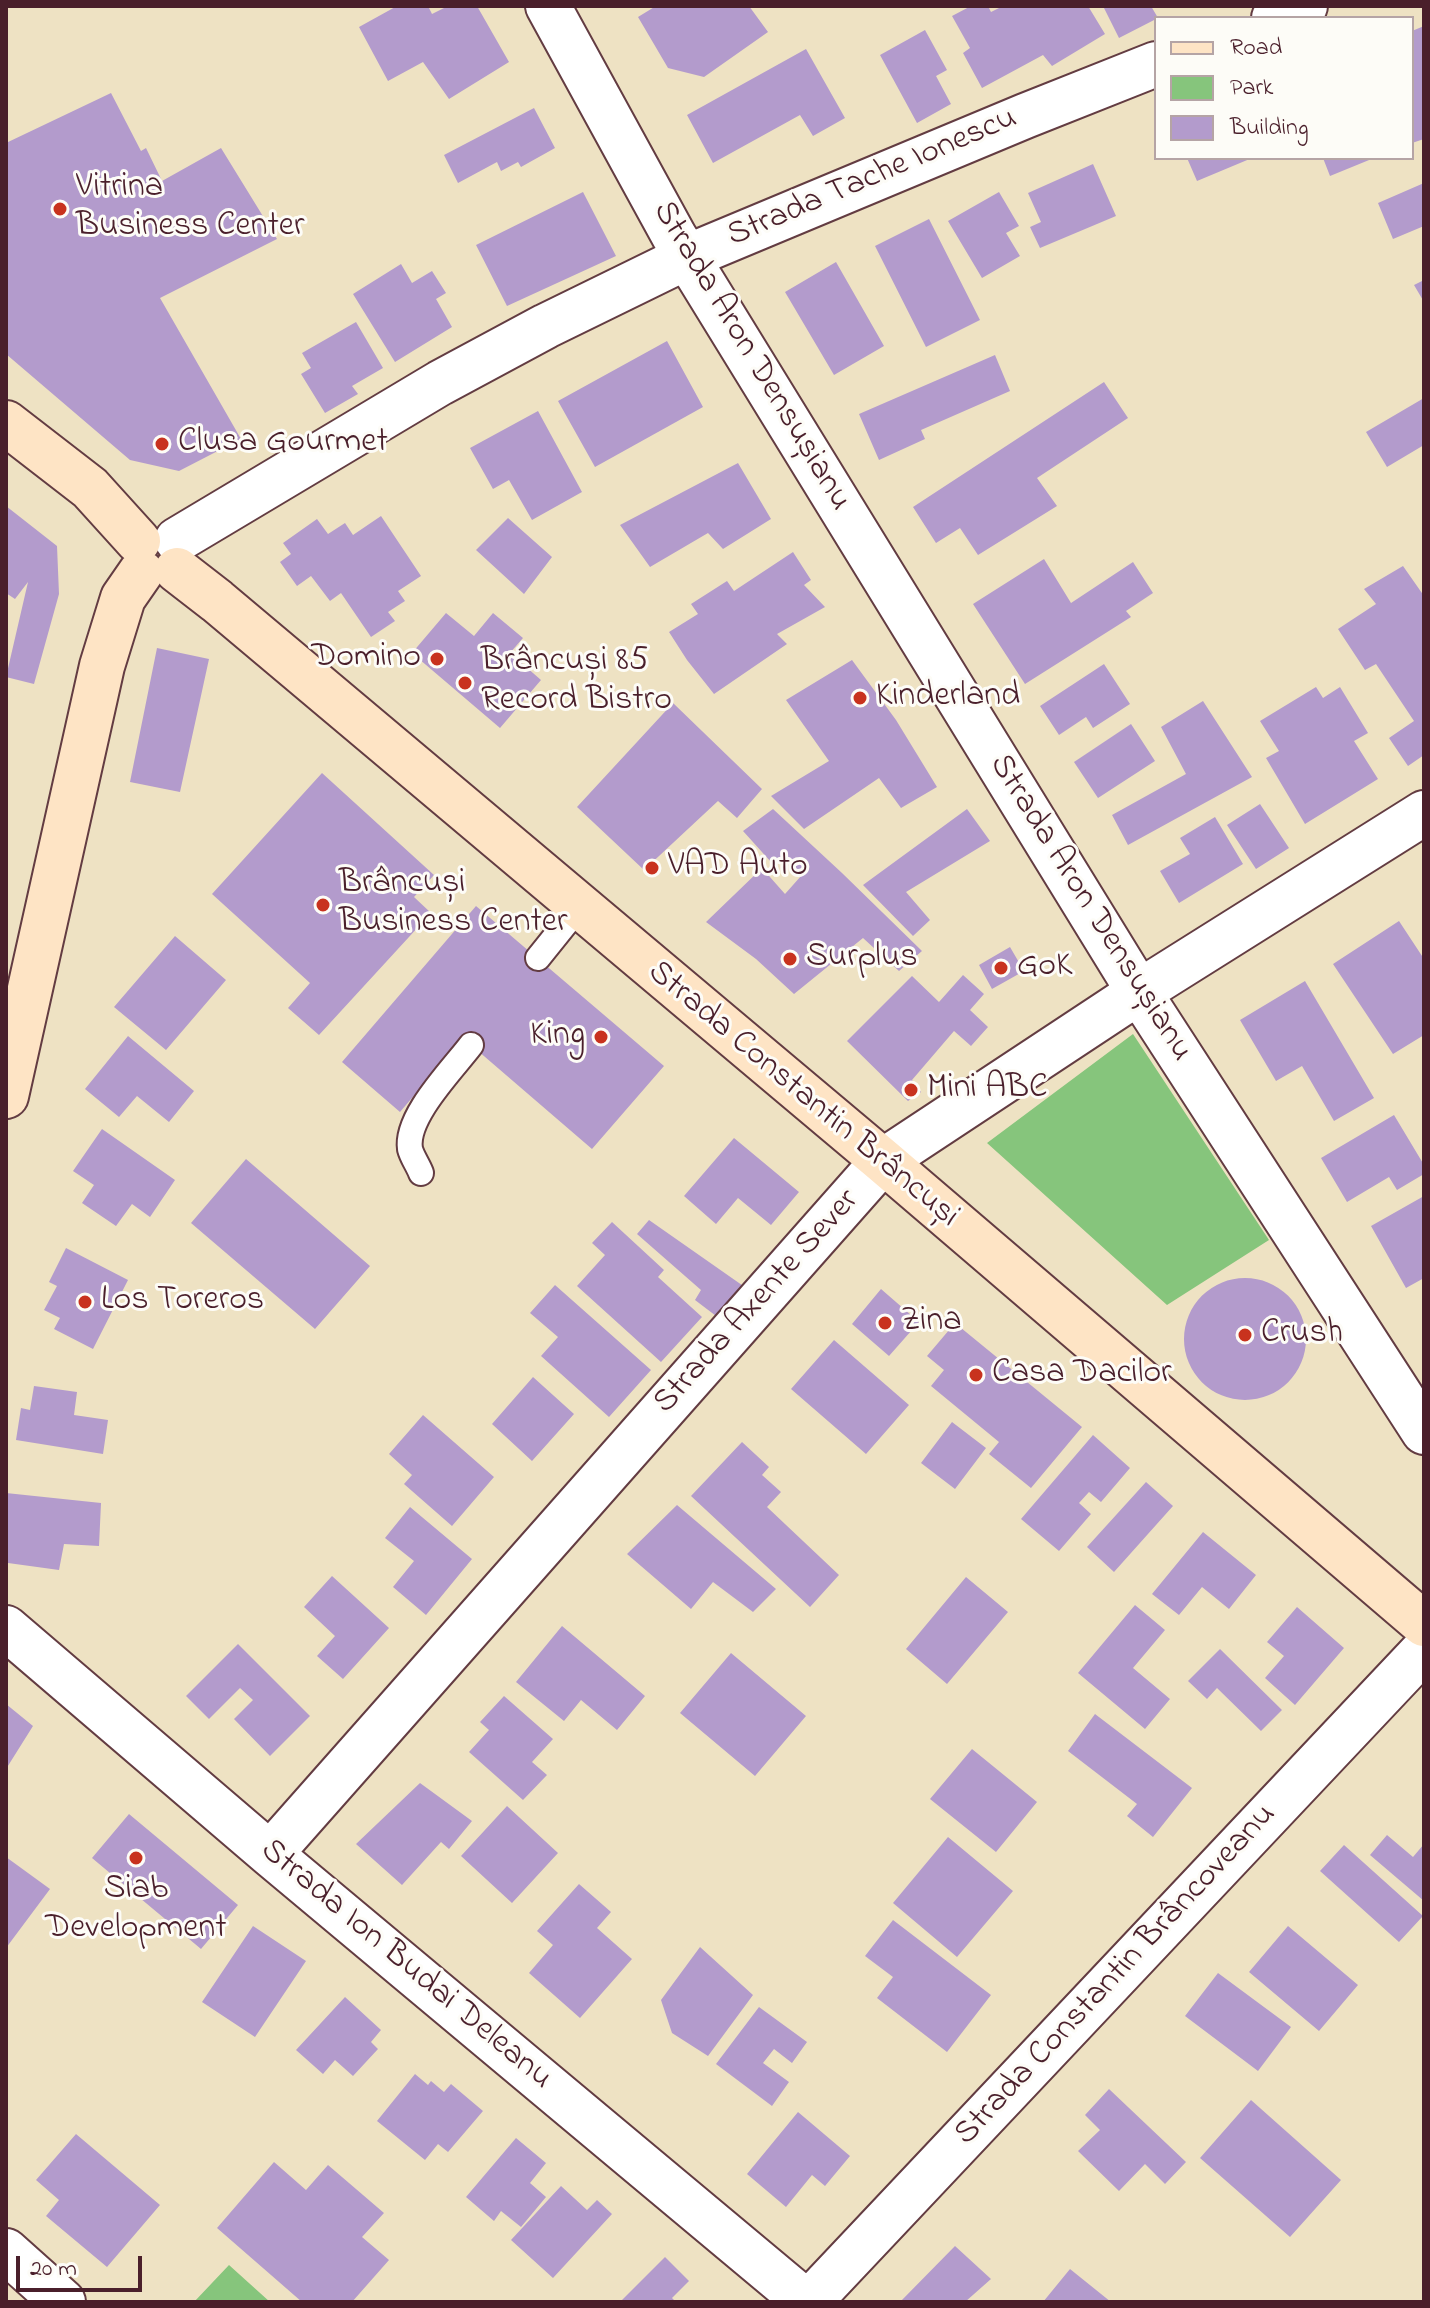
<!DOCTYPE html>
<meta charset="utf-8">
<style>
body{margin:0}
#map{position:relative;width:1430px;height:2308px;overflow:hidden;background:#eee2c3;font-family:"Indie Flower",sans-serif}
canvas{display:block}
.frame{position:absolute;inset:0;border:8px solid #4a1f2b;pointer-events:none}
.legend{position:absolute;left:1154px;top:16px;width:260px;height:144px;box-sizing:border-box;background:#fdfcf7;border:2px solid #b5a4a5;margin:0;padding:10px 14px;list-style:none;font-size:24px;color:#4a1f2b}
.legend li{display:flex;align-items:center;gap:16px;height:40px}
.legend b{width:40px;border:2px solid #b5a4a5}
.scale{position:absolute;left:16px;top:2256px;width:126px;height:36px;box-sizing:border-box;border:4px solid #4a1f2b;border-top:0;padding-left:10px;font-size:24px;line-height:28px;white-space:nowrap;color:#4a1f2b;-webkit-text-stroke:6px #fdfcf7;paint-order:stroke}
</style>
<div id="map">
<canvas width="1430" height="2308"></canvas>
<div class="frame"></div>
<ul class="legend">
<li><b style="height:10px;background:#fee4c5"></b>Road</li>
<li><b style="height:22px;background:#86c57c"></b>Park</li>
<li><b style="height:22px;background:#b39bcc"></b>Building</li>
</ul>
<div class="scale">20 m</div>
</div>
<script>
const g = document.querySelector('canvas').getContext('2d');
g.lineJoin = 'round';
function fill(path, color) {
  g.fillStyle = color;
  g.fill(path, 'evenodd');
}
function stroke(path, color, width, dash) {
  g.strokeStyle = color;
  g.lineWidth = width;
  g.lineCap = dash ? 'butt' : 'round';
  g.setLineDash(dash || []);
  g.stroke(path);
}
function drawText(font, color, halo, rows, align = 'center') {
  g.font = font + ' "Indie Flower",sans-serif';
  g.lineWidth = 6;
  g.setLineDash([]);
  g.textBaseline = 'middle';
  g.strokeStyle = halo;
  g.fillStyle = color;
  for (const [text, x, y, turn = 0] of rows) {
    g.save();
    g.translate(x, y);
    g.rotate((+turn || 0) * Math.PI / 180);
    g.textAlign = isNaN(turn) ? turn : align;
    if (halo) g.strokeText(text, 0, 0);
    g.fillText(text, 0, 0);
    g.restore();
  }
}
fill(new Path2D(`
 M1133,1034l136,206 -102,65 -180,-162z
 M229,2265l41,37h-76z`), '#86c57c');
fill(new Path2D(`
 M397,6h31l4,8 16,-8h29l32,56 -60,37 -26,-37 -35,19 -29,-54z
 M656,6h93l19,26 -64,45 -36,-9 -30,-51z
 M971,6h17l3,6 12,-6h85l17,28 -53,32 -9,-11 -61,33 -19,-35 7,-5 -18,-32z
 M1103,6h48l7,12 -39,20z
 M1424,26v113l-12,4v-112z
 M925,30l22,40 -11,6 15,28 -34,19 -37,-68z
 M806,49l39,69 -32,18 -13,-21 -87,48 -26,-48z
 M111,93l30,58 5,-3 16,33 59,-33 56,91 -117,59 81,141 -62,32 -49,-11 -124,-106v-211z
 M534,108l21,40 -34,19 -3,-5 -17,9 -4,-9 -39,21 -14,-28z
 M1187,158h65l-55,23z
 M1323,158h51l-44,18z
 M1093,164l23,52 -76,32 -10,-21 11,-5 -13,-29z
 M1424,183v43l-31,13 -15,-36z
 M583,192l33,64 -109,50 -31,-61z
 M999,192l20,34 -13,7 14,23 -38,22 -34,-57z
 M929,219l51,101 -54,27 -51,-101z
 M836,262l48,84 -50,29 -49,-83z
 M401,264l11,19 20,-12 14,22 -10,6 16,28 -57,35 -42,-68z
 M1424,280v22l-10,-17z
 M356,322l27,46 -31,18 6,8 -33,19 -24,-39 10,-6 -9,-15z
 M667,341l36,66 -108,60 -37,-66z
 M995,355l15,36 -89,39 4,9 -46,21 -20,-46z
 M1104,382l24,36 -91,60 20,28 -79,49 -18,-27 -24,15 -23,-36z
 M1424,398v47l-37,22 -21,-35z
 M538,411l44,81 -50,28 -23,-40 -16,9 -23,-41z
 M738,463l33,56 -48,30 -15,-16 -58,34 -30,-42z
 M6,506l51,40 2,48 -25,90 -28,-7 22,-95 -13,17 -9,-6z
 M381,516l40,60 -23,15 7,10 -17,11 7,9 -24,16 -30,-44 -11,8 -19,-25 -14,10 -17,-24 11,-8 -8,-11 34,-24 11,15 17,-11 8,12z
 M508,518l44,39 -28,37 -48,-44z
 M793,552l18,28 -7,5 21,22 -48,27 10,10 -73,50 -27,-34 -18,-28 29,-18 -7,-10 36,-23 7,10z
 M1044,559l27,44 62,-41 20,31 -27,18 5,6 -106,67 -52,-80z
 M1403,566l21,30v159l-16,11 -19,-28 25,-17 -38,-57 -11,6 -27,-41 38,-25 -12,-15z
 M446,613l28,23 19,-23 30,25 -13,15 31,27 -41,48 -88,-75z
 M157,648l52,11 -29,133 -50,-10z
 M852,660l44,60 41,67 -36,21 -22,-30 -75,51 -33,-33 58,-35 -43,-61z
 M1104,664l26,40 -37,24 -7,-11 -27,18 -19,-29z
 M1316,687l7,11 17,-11 28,46 -14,8 24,38 -73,45 -39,-66 13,-7 -19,-30z
 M1203,701l49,76 -124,68 -16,-30 74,-41 -25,-47z
 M673,703l89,86 -25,29 -19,-17 -74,69 -67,-63z
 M1131,724l24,37 -57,37 -24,-36z
 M322,773l112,102 -20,22 17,16 -112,122 -31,-27 22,-25 -98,-89z
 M1260,804l29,44 -33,21 -29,-44z
 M773,809l69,64 80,78 -23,20 -36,-33 -69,56 -38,-35 -50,-37 56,-54 23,26 16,-18 -21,-19 -9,5 -28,-31z
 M967,809l23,32 -84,51 24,28 -17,16 -50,-51z
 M1215,817l28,47 -64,39 -19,-32 30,-17 -10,-16z
 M476,906l188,160 -72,83 -129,-111 -63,74 -58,-50z
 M1399,921l25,38v76l-31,19 -60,-90z
 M175,936l51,44 -60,70 -52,-43z
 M1010,947l14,24 -32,18 -13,-24z
 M963,975l21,19 -14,16 18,17 -17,19 -17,-15 -42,49 9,12 -13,9 -61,-60 65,-65 27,26z
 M1305,981l69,117 -40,23 -32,-55 -26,15 -36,-61z
 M128,1036l66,55 -25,31 -32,-26 -18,21 -34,-28z
 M1394,1115l30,50v9l-27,16 -8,-13 -42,25 -26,-44z
 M102,1129l73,51 -25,37 -18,-13 -16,22 -34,-23 12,-18 -21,-14z
 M734,1138l65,54 -28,33 -33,-27 -22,26 -32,-28z
 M246,1159l124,107 -55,63 -124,-106z
 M1424,1196v82l-18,10 -35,-62z
 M649,1220l100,70 -29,29 -25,-19 6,-10 -64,-56z
 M612,1222l52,48 -6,7 44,40 -41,45 -84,-76 28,-31 -13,-12z
 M66,1248l62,32 -35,69 -39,-20 6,-11 -16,-8 13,-24 -8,-4z
 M1184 1339a61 61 0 1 1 122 0a61 61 0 1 1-122 0Z
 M555,1285l96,85 -42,47 -68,-61 17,-19 -28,-24z
 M881,1289l38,33 -30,34 -37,-32z
 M955,1323l127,104 -51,61 -42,-34 10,-12 -68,-56 13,-16 -17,-14z
 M834,1340l75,65 -43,49 -75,-65z
 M533,1377l41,37 -42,47 -40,-37z
 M34,1386l43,6 -3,23 34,5 -5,34 -87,-14 5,-32 9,2z
 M423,1415l71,62 -42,49 -48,-42 8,-9 -23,-21z
 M952,1422l34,26 -31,41 -34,-26z
 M1093,1435l37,33 -29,34 -12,-10 -10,11 12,11 -32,37 -38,-32z
 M742,1442l27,25 -7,8 19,17 -14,15 72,68 -29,32 -119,-111z
 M1146,1482l27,24 -59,66 -27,-25z
 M6,1493l95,10 -2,43 -35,-2 -5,26 -51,-7 -2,-2z
 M677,1505l99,84 -23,23 -40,-30 -22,27 -64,-55z
 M410,1507l62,52 -46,56 -33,-28 21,-26 -29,-23z
 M1203,1532l53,43 -27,34 -27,-22 -23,28 -27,-21z
 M332,1576l57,52 -46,51 -26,-23 18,-20 -31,-29z
 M966,1577l42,35 -61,72 -41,-35z
 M1135,1605l30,25 -32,38 37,31 -25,30 -67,-56z
 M1297,1607l47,41 -49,57 -30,-27 19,-22 -17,-14z
 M562,1626l83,70 -28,34 -36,-30 -17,21 -48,-39z
 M238,1644l72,72 -40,40 -36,-37 19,-19 -13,-12 -31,31 -23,-23z
 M1220,1649l62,61 -21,21 -44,-43 -10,11 -19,-18z
 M731,1653l75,63 -51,60 -75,-63z
 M504,1696l49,43 -21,23 15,13 -24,25 -54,-48 20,-22 -9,-8z
 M6,1704l27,22 -27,43z
 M1095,1714l97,74 -39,49 -26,-21 10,-12 -69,-53z
 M972,1749l65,53 -41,50 -66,-53z
 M420,1783l52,38 -23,28 -8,-7 -39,43 -46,-41z
 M507,1806l51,47 -46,50 -51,-47z
 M129,1814l109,91 -37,44 -109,-91z
 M1387,1835l26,22 11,-13v57l-54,-46z
 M948,1837l65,54 -56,66 -64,-54z
 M1344,1845l79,71 -24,26 -79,-71z
 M6,1857l44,32 -44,59z
 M579,1884l32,28 -14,16 35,31 -52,59 -51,-45 24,-28 -16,-14z
 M893,1920l98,75 -44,57 -70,-54 16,-21 -28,-21z
 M253,1926l53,35 -51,76 -53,-35z
 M1288,1926l70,59 -39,46 -70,-59z
 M700,1947l53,48 -45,61 -36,-23 -11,-33z
 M1218,1973l73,54 -33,44 -73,-55z
 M345,1997l36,33 -10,12 7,7 -25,27 -18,-16 -12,14 -27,-24z
 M759,2007l48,35 -15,21 -18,-14 -11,14 26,19 -17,24 -56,-42z
 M415,2074l13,11 3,-4 13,11 7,-8 32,27 -35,41 -10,-8 -13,16 -48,-39z
 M1109,2089l77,73 -21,22 -20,-20 -26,27 -41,-40 22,-21 -15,-15z
 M1251,2100l90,80 -51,57 -90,-79z
 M798,2112l52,44 -25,30 -13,-11 -26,32 -39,-33z
 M76,2134l84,71 -53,62 -61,-51 13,-16 -23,-20z
 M516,2138l30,25 -16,20 16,14 -25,30 -20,-16 -7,10 -28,-24z
 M274,2162l32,28 22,-25 56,48 -22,24 27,23 -37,42h-50l-85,-74z
 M561,2186l26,24 10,-10 15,14 -59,64 -42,-38z
 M955,2246l36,33 -26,23h-65z
 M665,2257l24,24 -17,17 4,4h-56z
 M1070,2269l41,33h-68z`), '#b39bcc');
const lane = new Path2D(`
 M538,958l41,-51
 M421,1173c-3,-8 -9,-16 -11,-24 -5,-32 42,-79 61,-104`);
const street = new Path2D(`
 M548,6l126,230 465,756 285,440
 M1274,18l31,-12
 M177,540l263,-157 106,-57 141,-69 338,-141 131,-52
 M6,1628l264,226 536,448
 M270,1854l613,-693 256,-169 285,-179
 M6,2251l57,51
 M809,2302l615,-652`);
const secondary = new Path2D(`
 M6,423l84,65 48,53
 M177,570l40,31 666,560 541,463
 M6,1096l96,-430 21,-68 18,-26`);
stroke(lane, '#633c42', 28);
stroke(street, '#633c42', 48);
stroke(secondary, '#633c42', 48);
stroke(lane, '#fff', 24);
stroke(street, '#fff', 44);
stroke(secondary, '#fee4c5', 44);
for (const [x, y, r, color] of [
 [60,209,8,"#c8321e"],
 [162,444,8,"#c8321e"],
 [437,659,8,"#c8321e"],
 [465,683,8,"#c8321e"],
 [860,698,8,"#c8321e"],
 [652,868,8,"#c8321e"],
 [323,905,8,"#c8321e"],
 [790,959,8,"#c8321e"],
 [1001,968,8,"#c8321e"],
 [601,1037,8,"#c8321e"],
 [911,1090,8,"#c8321e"],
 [85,1302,8,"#c8321e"],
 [885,1323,8,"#c8321e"],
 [1245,1335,8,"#c8321e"],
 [976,1375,8,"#c8321e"],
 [136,1858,8,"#c8321e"]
]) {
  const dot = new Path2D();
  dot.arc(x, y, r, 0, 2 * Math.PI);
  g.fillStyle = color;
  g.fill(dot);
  stroke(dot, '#fdfcf7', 3);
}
drawText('34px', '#4a1f2b', '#fdfcf7', [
 ["Strada Tache Ionescu",873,179,-23],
 ["Strada Aron Densușianu",750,357,59],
 ["Strada Aron Densușianu",1089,909,58],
 ["Strada Constantin Brâncuși",802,1096,40],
 ["Strada Axente Sever",758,1303,-48],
 ["Strada Ion Budai Deleanu",405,1966,40],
 ["Strada Constantin Brâncoveanu",1117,1976,-47]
]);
drawText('34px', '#4a1f2b', '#fdfcf7', [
 ["Vitrina",76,189],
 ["Business Center",76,228],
 ["Clusa Gourmet",178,444],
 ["Domino",421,659,"right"],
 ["Brâncuși 85",481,663],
 ["Record Bistro",481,702],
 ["Kinderland",876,698],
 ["VAD Auto",668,868],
 ["Brâncuși",339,885],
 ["Business Center",339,924],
 ["Surplus",806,959],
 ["GoK",1017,968],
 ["King",585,1037,"right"],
 ["Mini ABC",927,1090],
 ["Los Toreros",101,1302],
 ["Zina",901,1323],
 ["Crush",1261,1335],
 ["Casa Dacilor",992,1375],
 ["Siab",136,1891,"center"],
 ["Development",136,1930,"center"]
], 'left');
</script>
